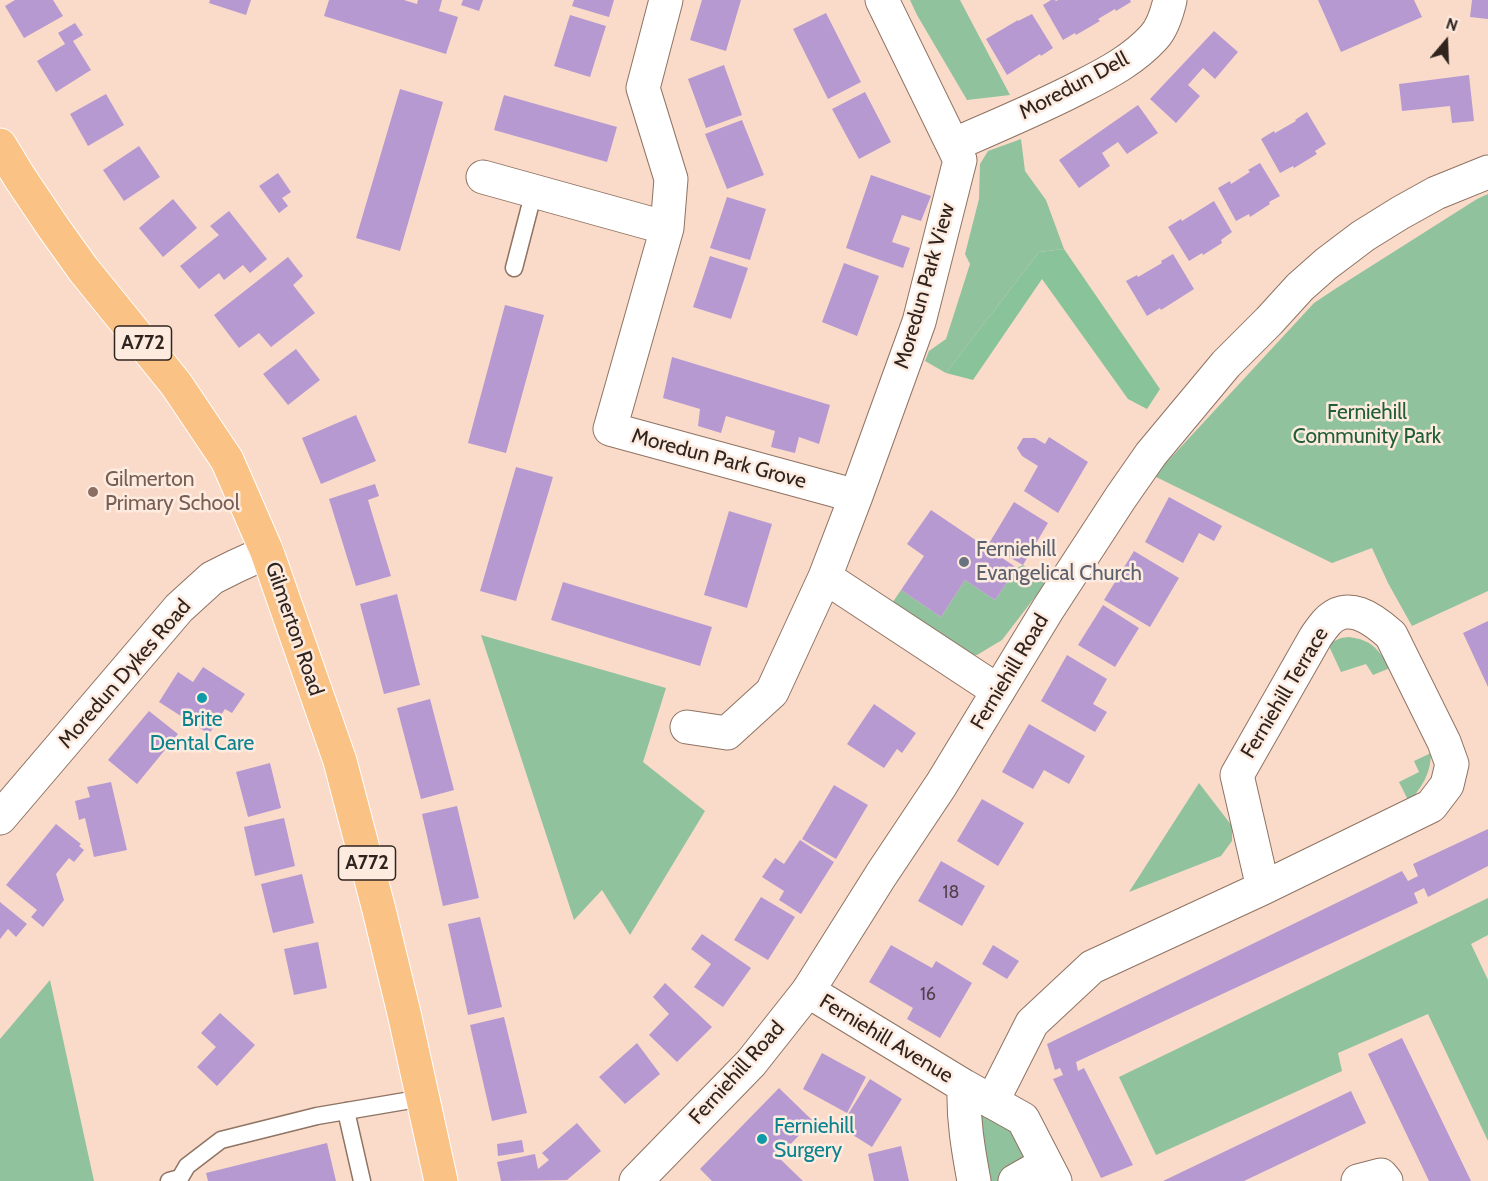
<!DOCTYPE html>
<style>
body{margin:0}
#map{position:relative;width:1488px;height:1181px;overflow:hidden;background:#fadbc9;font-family:Cabin,sans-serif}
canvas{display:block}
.north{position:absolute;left:1416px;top:12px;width:60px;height:60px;-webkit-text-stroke:4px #feebe0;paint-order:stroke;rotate:19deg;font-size:16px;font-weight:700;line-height:24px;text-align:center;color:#30241e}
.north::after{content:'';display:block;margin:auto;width:21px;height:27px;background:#30241e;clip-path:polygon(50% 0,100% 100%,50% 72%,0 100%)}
</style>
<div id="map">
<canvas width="1488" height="1181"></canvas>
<div class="north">N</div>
</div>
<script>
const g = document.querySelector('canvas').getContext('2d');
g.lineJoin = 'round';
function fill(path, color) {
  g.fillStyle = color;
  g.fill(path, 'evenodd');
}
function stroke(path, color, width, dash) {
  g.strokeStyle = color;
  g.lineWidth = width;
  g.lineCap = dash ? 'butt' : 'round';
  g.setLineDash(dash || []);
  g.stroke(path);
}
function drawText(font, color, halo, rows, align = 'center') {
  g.font = font + ' Cabin,sans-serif';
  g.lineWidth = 5;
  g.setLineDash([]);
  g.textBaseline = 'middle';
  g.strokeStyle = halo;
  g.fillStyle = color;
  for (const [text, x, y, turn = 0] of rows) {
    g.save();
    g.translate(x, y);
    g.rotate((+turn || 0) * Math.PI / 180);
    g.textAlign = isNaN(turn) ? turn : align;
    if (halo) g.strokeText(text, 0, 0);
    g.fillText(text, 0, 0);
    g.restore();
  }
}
fill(new Path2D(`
 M910,0h50l50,95 -43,5 -50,-85z
 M1021,139l4,32 21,29 18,49 -25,3 -93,121 -21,-12 4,-10 17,-12 24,-75 -5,-10 14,-55 1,-35 8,-13z
 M1488,194v397l-76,35 -24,-43 -16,-35 -40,15 -178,-87 160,-173 21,-14 142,-90z
 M1023,565l25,15 -46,60 -25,15 -19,-1 -70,-45 13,-19 40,27 24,-37 30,20 22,-32z
 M481,635l185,53 -23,74 62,49 -75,124 -28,-45 -28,30z
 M1349,637c23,3 29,12 41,31l-17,7 -7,-11 -25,8 -13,-28 13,-6z
 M1431,753c0,20 -9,34 -22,49l-10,-20 20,-10 -5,-11z
 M1199,783l33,43v15l-11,15 -92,36z
 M1488,898v37l-17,9 17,36v161l-60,-127 -90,39 4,18 -186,84 -37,-78z
 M50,980l44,201h-94v-142z
 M986,1103l29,15 10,31 -3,21 -14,11h-20l-14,-67z`), '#90c29d');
fill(new Path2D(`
 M1064,249l96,140 -13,20 -19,-10 -86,-120 -69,101 -27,-7 93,-121z`), '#89c399');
fill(new Path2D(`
 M15,0h38l10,16 -39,22 -19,-32z
 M210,0h41l-5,15 -37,-12z
 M329,0h75l13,4 1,-4h24l-3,11 19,6 -12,37 -122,-38z
 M463,0h20l-4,11 -18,-6z
 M574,0h40l-5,17 -37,-11z
 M702,0h39l-15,51 -36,-11z
 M1051,0h4l1,1 2,-1h72l1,2 -15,9 -1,-2 -17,10 2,2 -24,14 -1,-2 -12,7 -20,-35z
 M1318,0h96l8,17 -81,35z
 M1472,0h16v19l-18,-2z
 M826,13l35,69 -33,17 -35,-70z
 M1032,14l21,34 -12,8 -1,-2 -33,21 -21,-36 32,-19v1z
 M570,15l36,11 -16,51 -36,-11z
 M75,23l8,12 -10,6 18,29 -35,22 -19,-31 28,-17 -7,-11z
 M1214,31l24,21 -23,27 -12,-11 -15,17 12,11 -24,27 -26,-24z
 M724,65l18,50 -36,13 -18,-49z
 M1469,75l5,46 -22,2 -2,-17 -48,5 -3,-27z
 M400,89l43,13 -43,149 -44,-13z
 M865,92l26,50 -32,17 -27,-50z
 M106,94l18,31 -36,21 -18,-32z
 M504,95l113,32 -10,35 -113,-32z
 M1138,105l20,28 -31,21 -9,-12 -16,11 8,13 -31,22 -20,-28z
 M1307,112l19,32 -11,7 2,3 -23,14 -1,-2 -13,7 -19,-34 13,-8 1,2 21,-12 -1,-1z
 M742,120l22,55 -37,14 -22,-55z
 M139,146l21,31 -36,24 -21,-31z
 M1260,163l20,33 -11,6 1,2 -20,13 -1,-3 -13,7 -18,-33 12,-7 1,3 19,-12 -2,-2z
 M278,173l13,19 -9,6 6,8 -9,7 -20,-27z
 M871,175l60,21 -10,25 -19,-6 -10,27 18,6 -7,20 -57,-20z
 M727,197l39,12 -16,51 -40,-12z
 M173,199l24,29 -34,29 -24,-29z
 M1214,201l18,31 -11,8 1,3 -19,12 -1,-2 -13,8 -21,-34 13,-8 1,2z
 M229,211l38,48 -17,14 -7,-8 -19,15 -5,-7 -20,16 -19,-23 39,-31 -9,-9z
 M1173,254l21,35 -33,21 -1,-2 -13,8 -21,-35 11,-6 1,2 24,-14 -1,-2z
 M710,256l38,12 -17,51 -38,-12z
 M288,257l15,19 -10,9 22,28 -44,34 -12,-14 -20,15 -25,-33z
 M844,263l35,13 -22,60 -35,-14z
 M505,305l39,10 -38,138 -38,-10z
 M296,349l24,31 -32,25 -25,-31z
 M672,357l158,48 -11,39 -20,-7 -4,16 -24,-6 4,-16 -49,-15 -5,17 -23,-7 2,-17 -37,-11z
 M356,415l20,46 -55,23 -19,-46z
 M1049,437l39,25 -30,51 -34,-22 14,-25 -16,-10 -5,-8 6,-10h12l10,6z
 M516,467l37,10 -37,124 -36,-10z
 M375,484l4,12 -11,4 23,76 -35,10 -27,-87z
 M1169,497l53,29 -8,15 -15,-8 -16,30 -38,-21z
 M1014,502l34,21 -25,42 -35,-20z
 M931,510l86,58 -22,32 -30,-20 -24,37 -40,-27 23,-34 -17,-12z
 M729,511l43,13 -25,84 -43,-13z
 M1134,551l45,27 -29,49 -46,-27z
 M563,582l149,45 -12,39 -149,-46z
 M397,594l23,91 -36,9 -24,-90z
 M1103,605l36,23 -24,39 -37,-22z
 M1488,621v66l-25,-54z
 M1067,655l40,24 -14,25 14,8 -12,20 -54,-31z
 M203,667l42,27 -13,19 -7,-4 -16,25 -50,-32 19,-30 15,10z
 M430,699l24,91 -33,9 -24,-91z
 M874,704l42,29 -14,20 -5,-4 -13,19 -37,-24z
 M149,711l29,23 -41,50 -29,-24z
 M1029,724l56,32 -16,28 -25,-14 -11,19 -31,-17z
 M270,763l11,45 -33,9 -12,-45z
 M111,782l16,68 -33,7 -9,-39 -6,2 -4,-19 15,-4 -3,-10z
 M834,785l34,20 -32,54 -34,-20z
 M982,799l42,24 -26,43 -41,-25z
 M457,806l22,92 -36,8 -21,-92z
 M284,818l11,48 -40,10 -11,-49z
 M56,824l25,20 -2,2 5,4 -10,12 -5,-4 -13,16 8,26 -21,27 -12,-10 6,-7 -31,-25z
 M1488,829v37l-60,31 -4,-9 -10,5 4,10 -342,159 2,9 6,-3 49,97 -32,13 -48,-99 10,-4 -3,-7 -5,2 -8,-26 355,-173 6,10 10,-5 -5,-12z
 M800,840l34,22 -33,52 -22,-14 5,-9 -22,-14 13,-19 9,6z
 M941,861l44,25 -23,40 -44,-25z
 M302,874l12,49 -41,10 -12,-49z
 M761,897l34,20 -27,43 -34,-20z
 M0,902l27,22 -11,13 -8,-8 -8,10z
 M480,917l22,90 -34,8 -20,-91z
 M702,934l49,34 -28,39 -29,-20 17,-23 -20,-15z
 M318,942l9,46 -33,7 -10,-46z
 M891,945l41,23 4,-7 36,22 -32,55 -33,-19 6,-11 -44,-26z
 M993,945l26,16 -12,18 -25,-15z
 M665,983l47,44 -35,35 -28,-27 20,-21 -16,-17z
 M220,1013l35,32 -38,41 -20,-19 19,-20 -15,-14z
 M504,1017l23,96 -35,8 -22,-96z
 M1402,1038l69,143h-42l-61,-127z
 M637,1043l23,31 -35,30 -26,-27z
 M822,1053l44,24 -19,36 -44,-24z
 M870,1079l32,20 -30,48 -32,-20z
 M779,1088l34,33 -35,36 25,24h-91l-12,-12z
 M1351,1091l15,32 -122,58h-81z
 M577,1123l24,28 -34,29 -66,1 -4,-19 38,-8 3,15 11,-9 -7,-7z
 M522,1140l2,12 -26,4 -1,-12z
 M327,1143l9,38h-128l-2,-8z
 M901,1146l8,35h-35l-6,-27z`), '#b699d1');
const service = new Path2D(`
 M514,268l20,-77
 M346,1111l16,70
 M169,1181l11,-3 7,-12 34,-26 96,-24 106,-18`);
const minor = new Path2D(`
 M666,0l-23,88 28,91 -4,49 -57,201 246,67
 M882,0l78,160 -41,162 -63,174 -31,81 173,114
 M953,145c43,-19 87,-37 129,-59 26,-13 52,-27 72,-49 9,-10 13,-24 16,-37
 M483,177l184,51
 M687,727l40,6 45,-41 53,-115
 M0,818l179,-210 33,-30 24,-12 31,-14
 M808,991l156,95 59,33 32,62
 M964,1086c-1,33 4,63 10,95
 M992,1102l40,-79 60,-56 171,-79 168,-82 16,-21 5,-21 -8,-22 -53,-107c-18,-16 -44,-36 -65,-12 -4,5 -8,10 -11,15l-78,137 26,113
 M1015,1181l30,-17
 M1358,1181l23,-6 5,6`);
const tertiary = new Path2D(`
 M636,1181l115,-118 57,-72 73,-116 60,-90 107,-176 73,-112 30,-43 75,-90 43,-43 31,-34 26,-23 37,-28 37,-23 36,-20 52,-21`);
const primary = new Path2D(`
 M0,145l20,33 33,49 30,42 93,115 51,76 40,92 73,209 39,149 25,103 37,168`);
stroke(service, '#8f7363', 19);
stroke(minor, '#8f7363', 35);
stroke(tertiary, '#8f7363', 35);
stroke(primary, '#fff', 35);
stroke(service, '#fff', 16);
stroke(minor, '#fff', 33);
stroke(tertiary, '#fff', 33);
stroke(primary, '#fac284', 33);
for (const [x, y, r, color] of [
 [93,492,6,"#8d6e63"],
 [964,562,6,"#6b7280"],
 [202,698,6,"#0f9aa8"],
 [762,1139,6,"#0f9aa8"]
]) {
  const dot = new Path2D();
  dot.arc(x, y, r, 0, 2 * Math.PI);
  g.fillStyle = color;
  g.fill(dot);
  stroke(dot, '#feebe0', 2);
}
drawText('18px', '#52414b', null, [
 ["18",951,893],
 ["16",928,995]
]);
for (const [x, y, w] of [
 [143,343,57],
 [367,863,57]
]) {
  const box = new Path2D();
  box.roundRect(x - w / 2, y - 17, w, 34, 4.5);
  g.fillStyle = '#feebe0';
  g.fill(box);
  stroke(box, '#30241e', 1.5);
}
drawText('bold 20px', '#30241e', null, [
 ["A772",143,343],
 ["A772",367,863]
]);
drawText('21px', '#30241e', '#feebe0', [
 ["Moredun Dell",1074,86,-28],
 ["Moredun Park View",925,286,-74],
 ["Moredun Park Grove",719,459,15],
 ["Gilmerton Road",294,629,71],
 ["Ferniehill Road",1010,672,-59],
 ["Moredun Dykes Road",125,674,-49],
 ["Ferniehill Terrace",1285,693,-59],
 ["Ferniehill Avenue",886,1039,31],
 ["Ferniehill Road",737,1073,-48]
]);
drawText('21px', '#1f5e36', '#feebe0', [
 ["Ferniehill",1367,413],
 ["Community Park",1367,437]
]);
drawText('21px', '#785e54', '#feebe0', [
 ["Gilmerton",105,480],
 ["Primary School",105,504]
], 'left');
drawText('21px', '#5b616d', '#feebe0', [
 ["Ferniehill",976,550],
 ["Evangelical Church",976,574]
], 'left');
drawText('21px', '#0d838f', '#feebe0', [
 ["Brite",202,720],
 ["Dental Care",202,744],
 ["Ferniehill",774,1127,"left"],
 ["Surgery",774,1151,"left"]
]);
</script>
